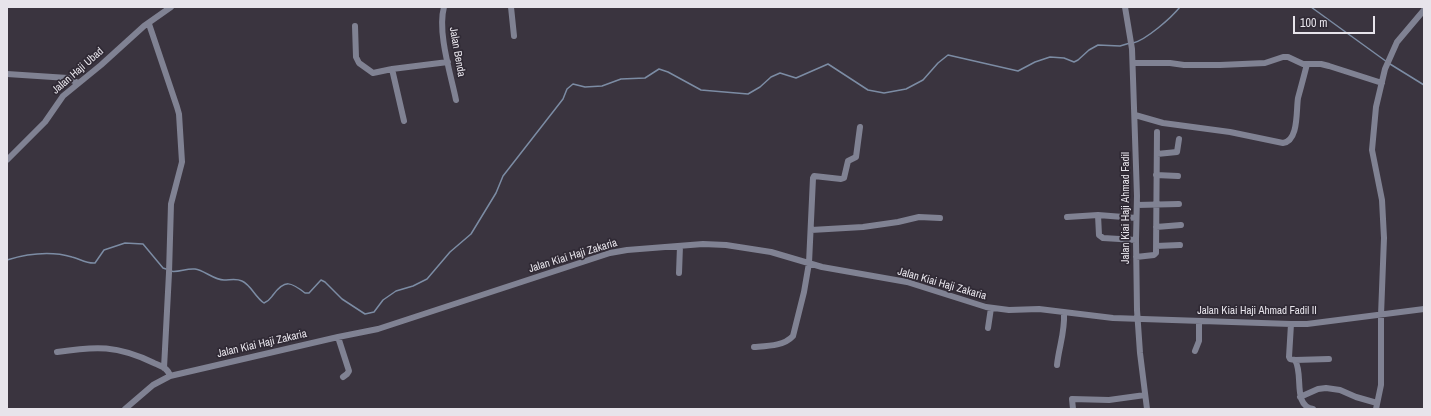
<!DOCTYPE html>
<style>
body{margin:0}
#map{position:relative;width:1431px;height:416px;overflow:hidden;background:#3a343f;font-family:"Archivo Narrow",sans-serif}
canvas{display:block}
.frame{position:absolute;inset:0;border:8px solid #e7e4eb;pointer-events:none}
.scale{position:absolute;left:1293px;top:16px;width:82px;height:18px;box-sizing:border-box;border:2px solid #e7e4eb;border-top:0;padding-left:5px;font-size:12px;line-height:14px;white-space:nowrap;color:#e7e4eb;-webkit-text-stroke:3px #302a35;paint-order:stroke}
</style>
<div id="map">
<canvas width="1431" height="416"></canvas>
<div class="frame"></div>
<div class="scale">100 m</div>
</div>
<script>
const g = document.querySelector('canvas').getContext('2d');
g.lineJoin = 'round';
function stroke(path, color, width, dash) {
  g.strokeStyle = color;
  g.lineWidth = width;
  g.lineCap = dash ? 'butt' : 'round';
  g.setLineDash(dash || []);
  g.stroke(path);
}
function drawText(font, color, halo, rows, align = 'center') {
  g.font = font + ' "Archivo Narrow",sans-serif';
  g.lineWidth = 3.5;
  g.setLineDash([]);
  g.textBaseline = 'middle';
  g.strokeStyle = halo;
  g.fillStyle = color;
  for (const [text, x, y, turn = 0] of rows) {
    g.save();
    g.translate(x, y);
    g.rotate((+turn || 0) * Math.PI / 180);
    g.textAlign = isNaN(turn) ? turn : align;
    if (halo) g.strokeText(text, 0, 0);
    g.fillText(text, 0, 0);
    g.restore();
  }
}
stroke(new Path2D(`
 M1311,7l76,55
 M1133,43c13,-3 38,-25 47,-36
 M1390,64l34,21
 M7,260c20,-6 44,-9 65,-3 8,2 15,7 23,6l9,-13 21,-7 18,1 20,24 3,1
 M170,271c8,2 16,-3 25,-2 9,1 19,11 29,11 6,0 12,-2 18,1 9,4 13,16 22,22 5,-2 6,-4 9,-8 12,-16 18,-13 32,-2h4l12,-13 4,2 17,17 23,15 9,-2 9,-12 13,-9 17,-5 14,-7 23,-27 21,-18 25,-41 7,-17 60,-77 4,-10 6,-5 12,3 17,-1 19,-7 24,-1 14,-9 9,3 33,18 47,4 12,-7 11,-10 9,-4 16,5 32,-14 40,26 16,3 22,-4 17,-9 15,-17 10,-8 70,16 17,-9 15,-5 14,1 10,4 4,-2 11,-10 9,-5 22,1 10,-3`), '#7c8ca4', 1.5);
stroke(new Path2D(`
 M444,7c-7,25 7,68 12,93
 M511,7l3,29
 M1125,7l7,42 5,147 -1,44 1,70 3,43 7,56
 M149,24l28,83 2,7 3,48 -11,42 -2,69 -5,95
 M355,26l1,31 3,6 14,10 19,-4
 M1133,63h37l14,2h36l45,-2 18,-6h5l15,7h18l8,2 53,17
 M7,74l61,4 10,5
 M1135,115l28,8 67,9 53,11c16,-2 13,-33 15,-45 3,-11 6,-22 9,-34
 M404,121l-12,-52 56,-7
 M1157,154l20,-2 2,-13
 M7,160l38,-38 18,-26 38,-31 43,-39 27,-19
 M1156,175l22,1
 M1137,205l42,-1
 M1067,217l31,-2
 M1136,218l-38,-3 1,20 4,3 33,2
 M1156,227l25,-2
 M811,230l52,-3 35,-5 21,-5 21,1
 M1156,246l24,-1
 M1136,257l18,-2 2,-2 1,-121
 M679,273l1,-27
 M1291,324l-2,33 1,2 5,1c9,15 -3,45 18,49
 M988,328l3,-20
 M338,337l11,34 -2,3 -4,3
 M754,347c14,-1 30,-1 39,-11l11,-44 5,-29 4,-85 1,-2 27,3 3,-1 4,-17 8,-4 4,-30
 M1195,351l4,-10v-20
 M57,352c39,-6 60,-7 97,11 7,3 14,5 16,13
 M1295,360l34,-1
 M1057,365c2,-19 8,-32 7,-52
 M1300,397l18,-8 8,-1 14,2 16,7 21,6
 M125,409l28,-24 17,-9 168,-39 40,-8 232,-76 17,-3 76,-6 23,1 45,7 51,15 85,15 79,25 23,3 30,-1 74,9 178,6h16l117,-15
 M1073,409l-1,-10 37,1 36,-5
 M1376,409l5,-24v-70l3,-77 -2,-38 -10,-50 4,-43 9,-38 12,-27 27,-32`), '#808293', 6);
drawText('11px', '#e7e4eb', '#302a35', [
 ["Jalan Benda",457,52,80],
 ["Jalan Haji Ubad",78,71,-41],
 ["Jalan Kiai Haji Ahmad Fadil",1126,208,-90],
 ["Jalan Kiai Haji Zakaria",573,256,-17],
 ["Jalan Kiai Haji Zakaria",942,284,16],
 ["Jalan Kiai Haji Ahmad Fadil II",1257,311],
 ["Jalan Kiai Haji Zakaria",262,344,-13]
]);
</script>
